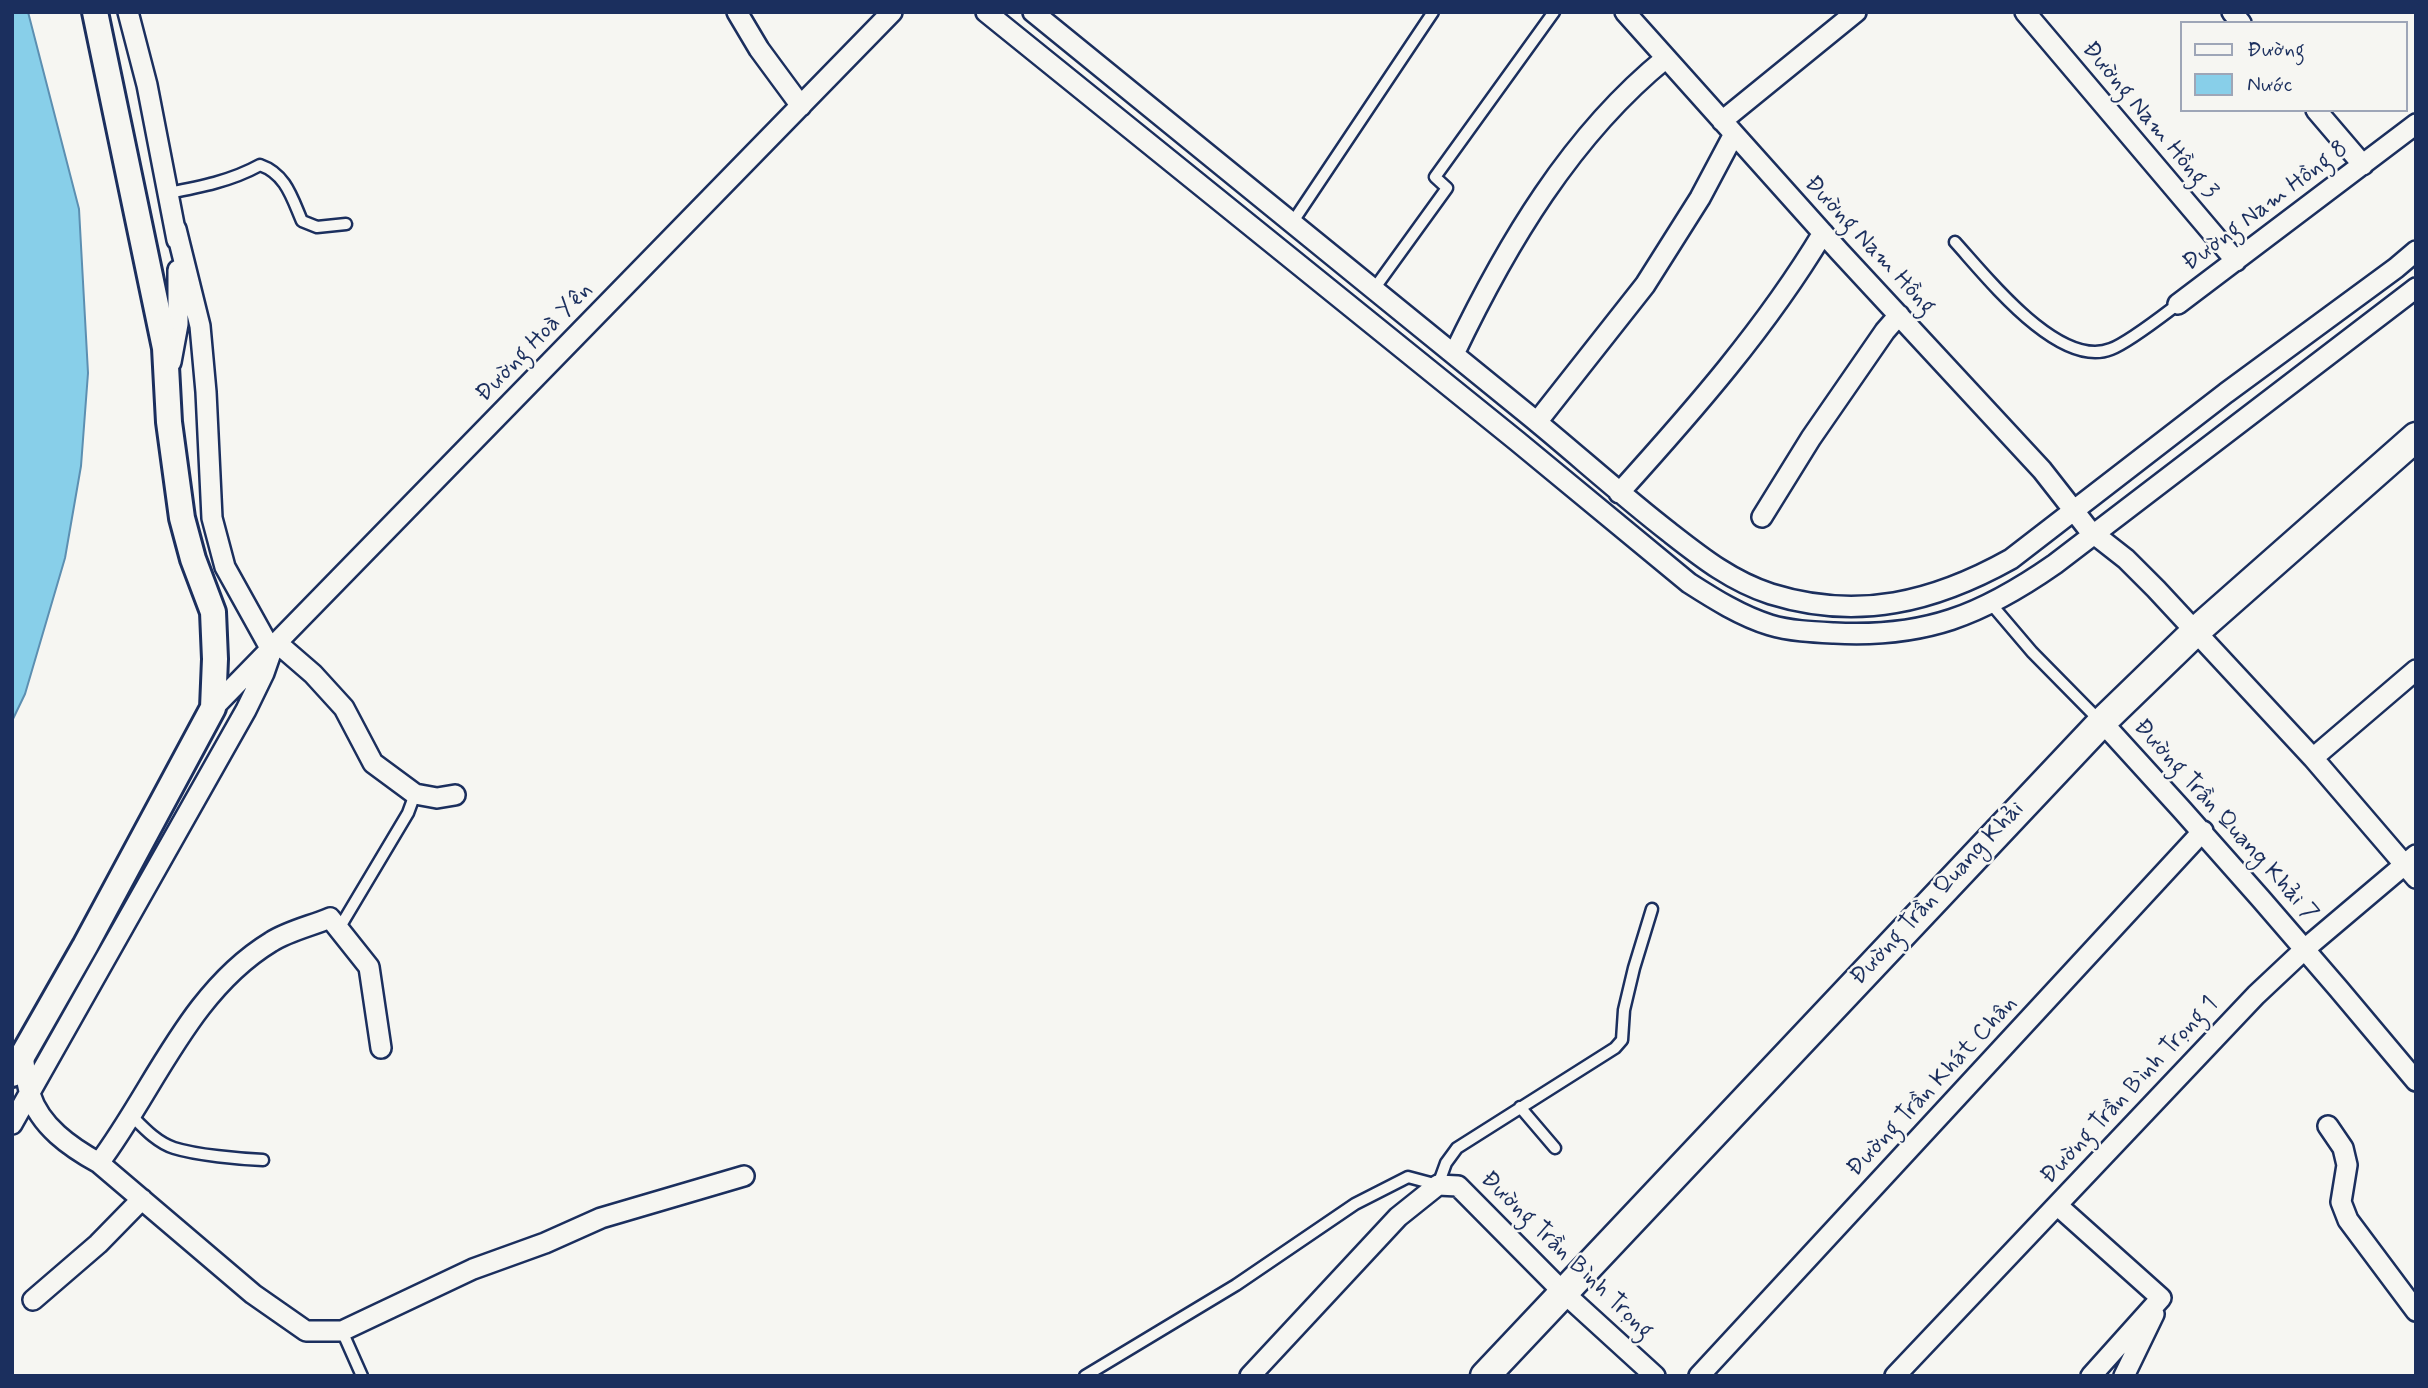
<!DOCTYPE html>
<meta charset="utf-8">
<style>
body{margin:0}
#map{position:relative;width:2428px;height:1388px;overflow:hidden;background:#f6f6f2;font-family:Mynerve,sans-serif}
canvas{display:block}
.frame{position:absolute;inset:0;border:14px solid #1b2f5e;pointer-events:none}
.legend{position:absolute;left:2180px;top:21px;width:228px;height:91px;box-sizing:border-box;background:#f6f6f2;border:2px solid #9ea6b7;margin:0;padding:9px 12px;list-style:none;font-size:21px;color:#1b2f5e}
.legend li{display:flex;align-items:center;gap:14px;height:35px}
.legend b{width:35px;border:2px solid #9ea6b7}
</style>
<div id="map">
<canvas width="2428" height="1388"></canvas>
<div class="frame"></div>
<ul class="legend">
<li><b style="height:9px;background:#f6f6f2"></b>Đường</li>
<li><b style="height:19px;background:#88cfe9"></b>Nước</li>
</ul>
</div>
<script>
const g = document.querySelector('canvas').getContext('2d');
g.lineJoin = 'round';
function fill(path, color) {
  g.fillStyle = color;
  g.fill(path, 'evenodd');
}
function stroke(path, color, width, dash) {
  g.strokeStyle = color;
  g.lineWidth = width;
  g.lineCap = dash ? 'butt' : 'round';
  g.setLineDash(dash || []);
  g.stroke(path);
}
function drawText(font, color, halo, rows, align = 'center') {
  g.font = font + ' Mynerve,sans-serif';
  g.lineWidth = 5;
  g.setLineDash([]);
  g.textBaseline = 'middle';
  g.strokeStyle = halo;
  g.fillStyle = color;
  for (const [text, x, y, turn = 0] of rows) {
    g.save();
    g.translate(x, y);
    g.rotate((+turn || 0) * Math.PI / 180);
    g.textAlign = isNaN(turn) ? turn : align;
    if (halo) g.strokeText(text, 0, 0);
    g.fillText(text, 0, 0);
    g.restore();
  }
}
const water = new Path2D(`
 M12,12h16l51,197 9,164 -7,93 -16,92 -40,136 -13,27z`);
fill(water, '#88cfe9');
stroke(water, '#5c8fb1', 2);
const service = new Path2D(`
 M168,193c32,-6 63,-12 92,-28 26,9 32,33 42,56l15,6 29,-3
 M1292,223l141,-211
 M1955,242c31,34 104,128 156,107 18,-7 51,-33 67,-45
 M1374,289l73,-101 -12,-11 119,-165
 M1992,605l40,47 69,70
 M340,927l68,-114 7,-19
 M1520,1107l35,41
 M130,1114c13,13 26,28 44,34 22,7 66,11 89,12
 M342,1331l20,45
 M1085,1376l151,-91 119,-81 53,-27 30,8 8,-22 11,-15 158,-100 7,-8 2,-30 10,-42 18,-59`);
const minor = new Path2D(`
 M128,12l19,73 30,155
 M737,12l22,37 42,57
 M986,12l531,429 172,142c25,16 52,33 81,42 20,6 43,7 64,8 91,5 148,-18 221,-69l361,-276
 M1033,12c164,135 329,267 493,401 48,39 94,81 143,119 32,25 62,49 102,62 87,27 163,8 240,-35l215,-166 170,-125 20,-17
 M1625,12l214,239 203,219 47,60 37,29 30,30 157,169 103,120
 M2025,12l211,249
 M2232,12l9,11
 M2316,110l47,55
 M1722,121l134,-109
 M176,229l24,97 6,66 6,126 13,49 45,81
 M2178,304l238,-180
 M1454,354c52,-109 117,-219 212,-296
 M171,362l7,-38v-54
 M1537,422l108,-137 55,-87 34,-64
 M1619,493c74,-82 147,-165 204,-260
 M1762,517l49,-79 74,-107 14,-16
 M276,642l37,32 31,34 29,55 42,31 22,4 18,-3
 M213,708l679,-696
 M2102,722c108,117 212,236 314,359
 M2313,758l103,-88
 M23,1055c2,13 3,27 7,39 10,32 40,53 69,69 55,-73 90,-171 172,-221 17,-11 40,-16 59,-24l39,49 12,81
 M12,1124l234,-414 18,-37 8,-23
 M2328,1126l15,22 4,17 -6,37 7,18 68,91
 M99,1163l154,131 53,37h36l131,-62 72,-26 56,-25 143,-42
 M2057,1205l104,93 -70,78
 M33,1300l65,-56 44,-45
 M1250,1376l148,-159 40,-32 20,1 106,107 91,83
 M1699,1376l504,-545
 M1895,1376l361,-381 50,-47 110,-93
 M2124,1376l30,-62`);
const tertiary = new Path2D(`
 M12,1074l73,-128 128,-238 2,-49 -2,-47 -20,-53 -11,-41 -13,-96 -4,-74 -70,-336`);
const secondary = new Path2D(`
 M1485,1376l617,-654 93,-90 221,-195`);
stroke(service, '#1b2f5e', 15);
stroke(minor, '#1b2f5e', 24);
stroke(tertiary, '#1b2f5e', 30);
stroke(secondary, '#1b2f5e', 33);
stroke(service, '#f6f6f2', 10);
stroke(minor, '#f6f6f2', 19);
stroke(tertiary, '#f6f6f2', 24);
stroke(secondary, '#f6f6f2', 28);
drawText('24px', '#1b2f5e', '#f6f6f2', [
 ["Đường Nam Hồng 3",2149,121,50],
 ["Đường Nam Hồng 8",2266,207,-37],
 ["Đường Nam Hồng",1869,246,47],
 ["Đường Hoà Yên",535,343,-46],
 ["Đường Trần Quang Khải 7",2225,821,48],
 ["Đường Trần Quang Khải",1938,894,-47],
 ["Đường Trần Khát Chân",1933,1087,-47],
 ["Đường Trần Bình Trọng 1",2130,1091,-47],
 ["Đường Trần Bình Trọng",1566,1256,44]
]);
</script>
